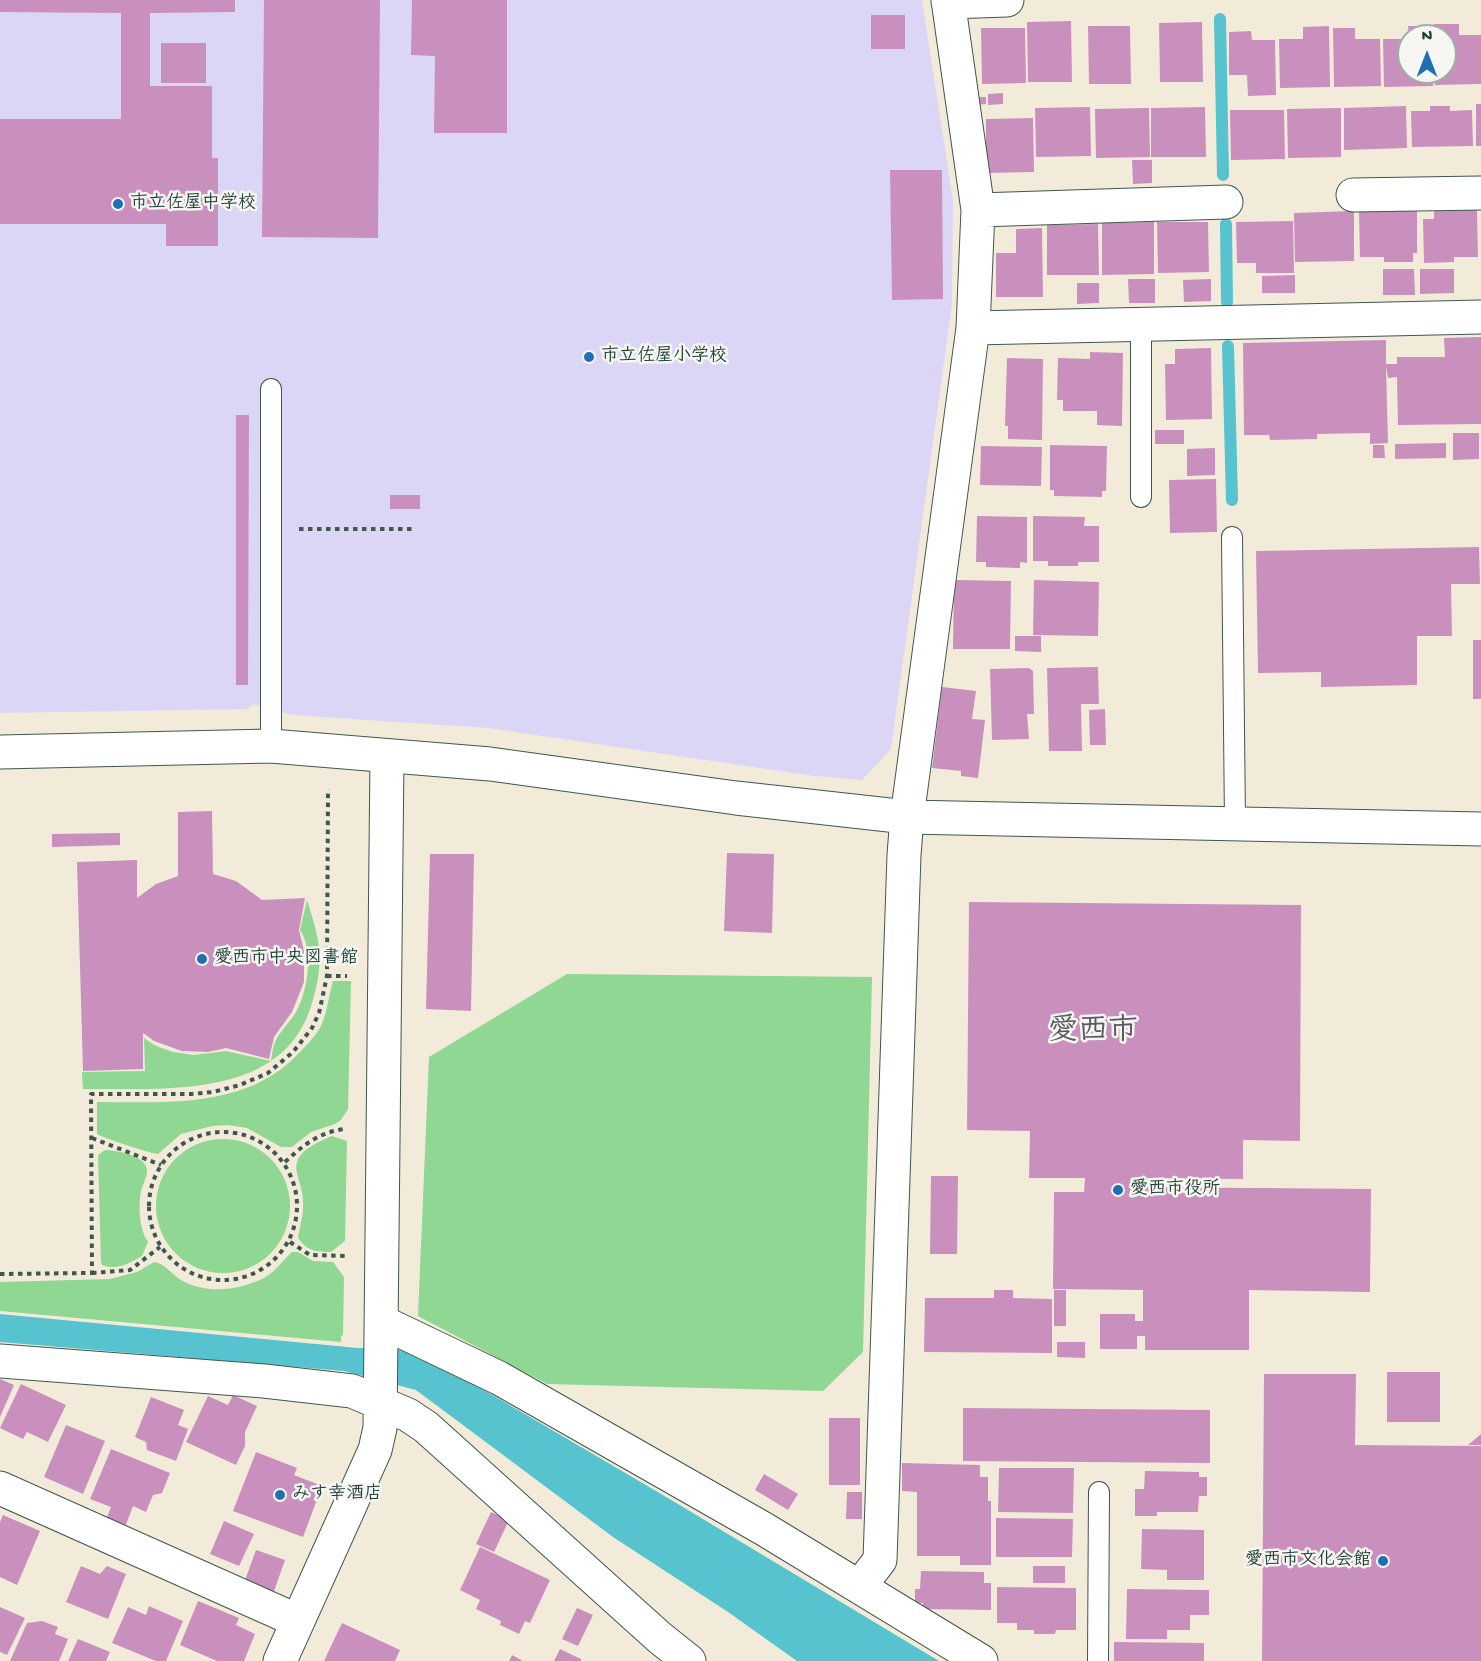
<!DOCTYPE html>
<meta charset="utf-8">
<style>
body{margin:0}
#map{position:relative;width:1481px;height:1661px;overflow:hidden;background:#f3ebda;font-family:"Gochi Hand",sans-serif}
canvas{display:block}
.north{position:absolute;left:1397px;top:24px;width:60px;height:60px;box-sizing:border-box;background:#f6f6f2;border:2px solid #a0aca6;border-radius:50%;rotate:0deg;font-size:16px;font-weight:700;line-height:24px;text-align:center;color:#1f3d34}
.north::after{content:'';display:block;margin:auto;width:21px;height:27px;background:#1f6fb2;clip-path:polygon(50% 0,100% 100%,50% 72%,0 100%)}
</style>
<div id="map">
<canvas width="1481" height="1661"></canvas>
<div class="north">N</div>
</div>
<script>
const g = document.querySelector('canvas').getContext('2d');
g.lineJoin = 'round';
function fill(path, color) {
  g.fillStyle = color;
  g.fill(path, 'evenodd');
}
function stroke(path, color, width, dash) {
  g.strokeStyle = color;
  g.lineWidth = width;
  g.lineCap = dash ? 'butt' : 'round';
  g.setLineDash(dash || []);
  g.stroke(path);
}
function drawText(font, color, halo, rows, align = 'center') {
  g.font = font + ' "Gochi Hand","Klee One",sans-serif';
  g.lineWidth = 5;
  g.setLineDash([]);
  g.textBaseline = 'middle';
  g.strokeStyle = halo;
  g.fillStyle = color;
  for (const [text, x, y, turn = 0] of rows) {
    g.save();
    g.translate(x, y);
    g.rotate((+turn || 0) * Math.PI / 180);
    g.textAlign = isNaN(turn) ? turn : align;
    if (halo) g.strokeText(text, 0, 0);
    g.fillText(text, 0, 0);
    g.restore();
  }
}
fill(new Path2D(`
 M0,0h922l31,200 -1,104 -61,445 -29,31 -48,-4 -326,-48 -196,-13 -39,-11 -6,5 -247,4z`), '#dcd6f6');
fill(new Path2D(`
 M307,900c13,41 18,60 5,103 -28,98 -149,85 -229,86l-1,-17 63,-1 -1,-33 12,8 17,6 21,3 32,-4 45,10c1,-7 2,-16 6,-23 5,-9 14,-17 19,-26 12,-21 18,-62 4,-82z
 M567,974l305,3 -9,375 -40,39 -276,-7 -129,-68 11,-259z
 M333,981h18l-3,128 -7,11 -6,4 -24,8 -19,15h-11l-34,-19 -19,-3 -16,1 -31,8 -23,20c-6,0 -57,-17 -61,-20v-32c69,0 149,7 201,-48 8,-8 17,-17 23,-28 6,-13 8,-31 12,-45z
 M332,1136l15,5 -2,100 -14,11c-15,0 -24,-1 -33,-14 2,-13 6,-24 5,-37 0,-10 -4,-18 -6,-28 -5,-21 19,-30 35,-37z
 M156 1206a67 67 0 1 1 134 0a67 67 0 1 1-134 0Z
 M105,1150c11,0 45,6 42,23 -1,5 -4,12 -6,18 -3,15 -2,38 7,51l-6,14c-12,7 -25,15 -40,9l-1,-3 -3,-107z
 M292,1252h6l15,9 20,1 11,15 -1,58 -2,1v6l-341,-31v-29l110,-3 27,-7 17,-10c12,2 17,12 27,18 25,15 59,10 83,-2 10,-5 19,-18 28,-26z`), '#8fd792');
fill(new Path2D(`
 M0,1314l358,34h32l36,8 247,145 266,160h-142l-69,-49 -115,-75 -197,-147 -72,-19 -344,-29z`), '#56c3ce');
stroke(new Path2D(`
 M1220,19l3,156
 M1226,224l1,78
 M1228,346l4,154`), '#56c3ce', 12);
fill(new Path2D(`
 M0,0h235v12l-85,1v73h62v72h6v88h-52v-22h-166v-105h121v-106l-121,-1z
 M264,0h116l-2,238 -116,-1z
 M412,0h95v133h-73l1,-77 -24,-1z
 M871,15h34v34h-34z
 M1071,21l1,61h-44l-1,-60z
 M1202,22l1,60h-43l-1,-59z
 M1434,24h25v11h22v49l-46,1v-13h10v-36h-11z
 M1088,26h42l1,58h-42z
 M1329,26l1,61 -50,1 -1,-49h24v-12z
 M1408,26h24v10h-23z
 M981,28h44l1,55 -44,1z
 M1333,28h22v11h25l1,47 -47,1z
 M1251,31l1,9h23l1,55 -28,1 -1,-21h-18v-43z
 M1383,39h26v33h23l1,14 -49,1z
 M161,43h45v40h-45z
 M1003,93v11l-15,1v-11z
 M973,97h13v7l-12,1z
 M1476,104h5v42h-5z
 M1406,106l1,42 -63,2v-42z
 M1430,106h20v5l22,-1 1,36 -61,1 -1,-36h19z
 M1090,107l1,49 -55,1 -1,-49z
 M1205,107l1,50h-55v-49z
 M1149,108l1,49 -54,1 -1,-49z
 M1341,108v49l-53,1 -1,-49z
 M1230,110h54l1,49 -54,1z
 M1033,118l1,54 -48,1v-54z
 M1132,160h20v23l-19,1z
 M890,170h52l1,129 -51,1z
 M1434,210h43l1,47h-24v5l-30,1 -1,-44h11z
 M1354,211v50l-59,1 -1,-49z
 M1417,211v42h-4v9h-29v-5h-24l-1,-45z
 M1293,221l1,52h-38v-10h-19l-1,-41z
 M1154,222v52l-52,1v-52z
 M1157,222h51l1,50 -51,1z
 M1098,224l1,51h-52v-50z
 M1042,228l1,69h-47v-44h20v-24z
 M1383,269h31l1,26h-32z
 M1420,269h34v24l-34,1z
 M1295,275v18h-33v-17z
 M1128,279h27v24h-26z
 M1211,279v22l-27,1 -1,-22z
 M1077,283h22v20l-22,1z
 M1481,337v87l-83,1 -1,-48 -9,1 -2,-11 2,76 -18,1v-11l-53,1v5l-47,1 -1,-5h-25l-1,-92 143,-3v24h11v-7h48l-1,-19z
 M1211,348l1,71 -46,1 -1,-56h10v-15z
 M1090,352l33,1 -1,73 -25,-1v-14h-34v-11h-6l1,-42 32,1z
 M1007,358l36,1 -1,81 -34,-1v-13h-3z
 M236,415h13l-1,270h-12z
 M1155,430h29v14h-29z
 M1453,433h26v26l-26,1z
 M1446,443v15l-51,1v-15z
 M1050,445l57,1 -1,45h-4v6l-48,-1v-6h-4z
 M1373,445h11l1,13h-12z
 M981,446l61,1 -1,39 -61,-1z
 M1215,448v27l-28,1v-27z
 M1216,479l1,53 -47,1 -1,-53z
 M390,495h30v14h-30z
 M977,516l50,1v46l-7,-1v6l-34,-1v-5h-10z
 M1033,516l52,1 -1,9h15v36h-21v4h-30v-5h-15z
 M1479,547l1,37h-29l1,52h-35v49l-96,2v-15l-63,1 -2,-122z
 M954,580l57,1 -1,68h-57z
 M1034,580l65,2 -1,54 -65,-1z
 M1015,636h26v16l-26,-1z
 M1473,640h8v59h-8z
 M1098,667l1,37h-18l1,47h-33l-2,-83z
 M1029,668l4,3 1,43h-7l2,25 -37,1 -2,-71z
 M942,687l34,4 -4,28 13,1 -7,58 -17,-2v-5l-29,-3z
 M1105,709l1,36h-16l-1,-35z
 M212,811l1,63 23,7 26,19 43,-2 -6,32 5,21v31l-12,30 -18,25 -5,22 -43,-11 -18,4 -26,-1 -28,-10 -11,-8v36l-60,2 -6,-209 60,-2v38l19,-14 22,-8v-64z
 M120,833v12l-68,2v-13z
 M727,853l47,1 -2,79 -48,-2z
 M430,854h44l-3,157 -45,-2z
 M969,902l332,3 -1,236 -57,-1v39l-101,-1v9l229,2 -1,103 -121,-2v60h-104v-14h-8v13h-37v-35h35v7h8v-31l-90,-1 1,-97h30l1,-14h-56l1,-47 -63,-1z
 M931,1176h27l-1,78h-27z
 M994,1290h19v8l39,1v54l-128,-1 1,-54h69z
 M1054,1290h12v36h-12z
 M1057,1342h28v16l-28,-1z
 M1387,1372h53v50h-53z
 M1264,1374h92l-1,71 126,1v215h-219z
 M0,1379l14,6 -14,32z
 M21,1384l45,21 -18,37 -21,-10 -4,7 -23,-11z
 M233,1395l24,11 -12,26v14l-9,19 -50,-23 22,-46 20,9z
 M151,1397l33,13 -6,15 10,4 -12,32 -29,-11 -1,-8 -11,-5z
 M963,1408l247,2v53l-247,-2z
 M829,1418h31v67h-31z
 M66,1425l39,16 -22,53 -39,-17z
 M1481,1434v11h-13z
 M111,1449l59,24 -8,20 -9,2 -7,17 -13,-6 -9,24 -19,-8 6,-15 -21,-8z
 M256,1452l41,16 -3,7 28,11 -19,51 -70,-26z
 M902,1463l78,2v12h8v24h3v64h-31v-9h-43v-64l-15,-1z
 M999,1468h75l-1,45 -75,-1z
 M1145,1471l54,1v5h8v19h-8l-1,16h-41v4h-22v-27h9z
 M764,1474l34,20 -10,16 -33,-20z
 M847,1492h15v27h-16z
 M491,1512l18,8 -15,32 -18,-8z
 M3,1515l37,16 -23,54 -17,-8v-55z
 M996,1518l77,1 -1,38h-76z
 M224,1521l30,13 -15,32 -29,-12z
 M1142,1529l62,1v50h-37v-10l-26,-1z
 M480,1547l70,33 -20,43 -5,-2 -6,13 -19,-9 1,-4 -25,-12 4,-9 -20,-10z
 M256,1550l29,10 -12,34 -29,-11z
 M81,1566l19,8 7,-8 19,8 -18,45 -42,-17z
 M1033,1566h32v17h-32z
 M921,1571l63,1v11h7v27l-68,-1v-6h-8v-14h5z
 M997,1587l79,1v42h-20l-1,4h-21v-4h-17v-7h-20z
 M1127,1589l82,1v25h-19v15h-23v9h-41z
 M198,1601l41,17 -3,7 19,9 -11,27h-27l-37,-16z
 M149,1606l34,15 -17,40h-10l-44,-18 16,-36 18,8z
 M0,1607l25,11 -18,37 -7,-3z
 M577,1608l16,7 -15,31 -16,-7z
 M42,1621l16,6 -3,7 13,5 -9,22h-49l17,-38z
 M342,1623l58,27 -5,11h-71z
 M78,1639l32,13 -4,9h-38z
 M1114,1642l90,1v18h-90z
 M560,1649l21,10v2h-27z
 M512,1655l11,6h-14z`), '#ca90bd');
const service = new Path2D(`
 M1141,324v173
 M271,389v357
 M1232,537l3,286
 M1098,1661l1,-169`);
const minor = new Path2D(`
 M948,2l59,-2
 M1353,195l128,-2
 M978,210l248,-8
 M973,328l508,-11
 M382,1322l117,56 265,151 217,132
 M0,1361l264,20 88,10 56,24 18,12 234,211 29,23
 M0,1488l298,133
 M860,1586l20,-26 24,-705 3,-38 66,-489 5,-118 -30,-210
 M280,1661l95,-211 5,-22 7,-672`);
const tertiary = new Path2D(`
 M0,752l271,-6 219,18 246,34 171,19 574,12`);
stroke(service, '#3f574d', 22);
stroke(minor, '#3f574d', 35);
stroke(tertiary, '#3f574d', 35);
stroke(new Path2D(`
 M299,529h117
 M327,976h20
 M149 1206a74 74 0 1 1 148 0a74 74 0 1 1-148 0Z
 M92,1138l69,27
 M285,1162c18,-17 36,-31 61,-33
 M290,1242l20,13 35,1
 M92,1273l38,-3 30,-23
 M0,1274l92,-1 -1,-179h100l22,-2 27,-7 28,-12 25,-21 19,-24 7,-15 8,-37 1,-187`), '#3f574d', 4, [4.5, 4.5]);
stroke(service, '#fff', 20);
stroke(minor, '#fff', 33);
stroke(tertiary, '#fff', 33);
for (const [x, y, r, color] of [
 [118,204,6,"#1f6fb2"],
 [589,357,6,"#1f6fb2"],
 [202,959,6,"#1f6fb2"],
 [1118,1190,6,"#1f6fb2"],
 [280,1495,6,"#1f6fb2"],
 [1383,1561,6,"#1f6fb2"]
]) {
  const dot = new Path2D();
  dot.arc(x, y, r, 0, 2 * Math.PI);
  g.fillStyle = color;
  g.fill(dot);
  stroke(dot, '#f6f6f2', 2);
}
drawText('bold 18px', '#1f3d34', '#f6f6f2', [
 ["市立佐屋中学校",130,204],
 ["市立佐屋小学校",601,357],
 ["愛西市中央図書館",214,959],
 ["愛西市役所",1130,1190],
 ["みす幸酒店",292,1495],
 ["愛西市文化会館",1371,1561,"right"]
], 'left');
drawText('bold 30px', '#5b5a64', '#f6f6f2', [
 ["愛西市",1093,1033]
]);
</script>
